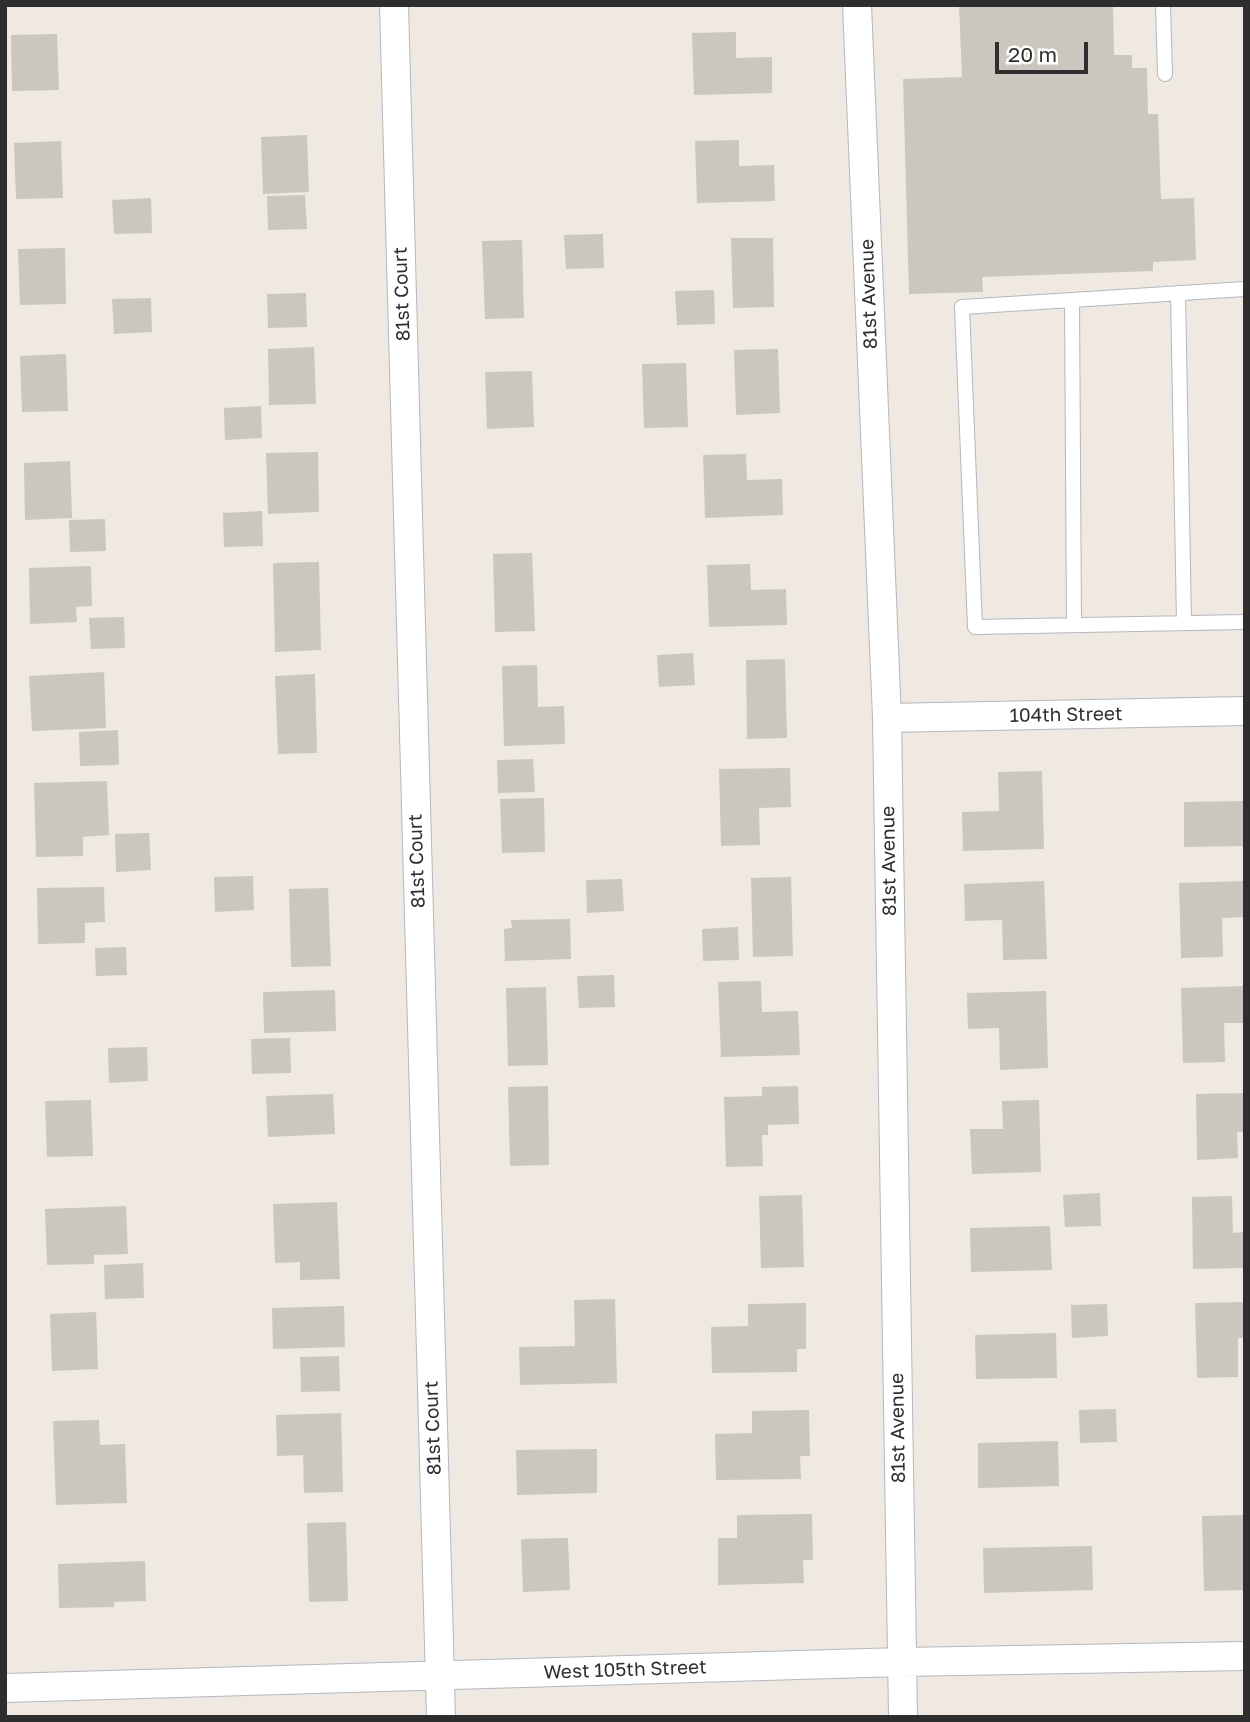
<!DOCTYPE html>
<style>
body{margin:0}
#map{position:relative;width:1250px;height:1722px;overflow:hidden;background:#efe9e1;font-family:"Golos Text",sans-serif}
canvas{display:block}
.frame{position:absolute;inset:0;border:7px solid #2e2e2e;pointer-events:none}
.scale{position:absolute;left:995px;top:42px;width:93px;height:32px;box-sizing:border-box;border:4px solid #2e2e2e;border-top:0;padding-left:9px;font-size:21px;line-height:24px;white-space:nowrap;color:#2e2e2e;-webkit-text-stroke:5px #fff;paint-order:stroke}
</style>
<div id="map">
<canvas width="1250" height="1722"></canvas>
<div class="frame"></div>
<div class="scale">20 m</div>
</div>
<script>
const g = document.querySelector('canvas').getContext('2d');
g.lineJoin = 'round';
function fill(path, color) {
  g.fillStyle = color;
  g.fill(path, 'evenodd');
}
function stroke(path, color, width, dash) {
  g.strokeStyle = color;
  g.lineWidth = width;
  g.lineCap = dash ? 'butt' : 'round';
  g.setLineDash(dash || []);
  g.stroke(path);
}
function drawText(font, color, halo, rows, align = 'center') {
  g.font = font + ' "Golos Text",sans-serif';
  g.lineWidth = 7;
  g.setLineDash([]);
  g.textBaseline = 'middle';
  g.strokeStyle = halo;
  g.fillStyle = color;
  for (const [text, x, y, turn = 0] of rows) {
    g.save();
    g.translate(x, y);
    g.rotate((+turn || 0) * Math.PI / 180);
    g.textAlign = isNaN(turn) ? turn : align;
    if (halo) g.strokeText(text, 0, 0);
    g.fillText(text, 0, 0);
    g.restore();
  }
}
fill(new Path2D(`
 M959,5h154l1,50h18v13h15l1,46h10l3,85 33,-1 2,62 -43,2v9l-171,6 1,15 -74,2 -6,-215 59,-2z
 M736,32v26l36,-1v36l-78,2 -2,-62z
 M57,34l2,56 -47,1 -1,-56z
 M307,135l2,57 -46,2 -2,-57z
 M739,140v26l35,-1 1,36 -78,2 -2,-62z
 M61,141l2,57 -47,1 -2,-56z
 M305,195l2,34 -39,1 -1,-34z
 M151,198l1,35 -38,1 -2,-34z
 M603,234l1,34 -38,1 -2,-34z
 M731,238h42l1,69 -41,1z
 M522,240l2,78 -39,1 -3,-78z
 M65,248l1,56 -46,1 -2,-56z
 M714,290l1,34 -38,1 -2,-34z
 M306,293l1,34 -39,1 -1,-34z
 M151,298l1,34 -38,2 -2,-35z
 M314,347l2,57 -47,1 -1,-56z
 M778,349l2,64 -44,2 -2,-65z
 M66,354l2,57 -46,1 -2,-56z
 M686,363l2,64 -44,1 -2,-64z
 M532,371l2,56 -47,2 -2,-57z
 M261,406l1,32 -37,2 -1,-32z
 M318,452l1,60 -51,2 -2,-61z
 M746,454l1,26 35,-1 1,36 -78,3 -2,-63z
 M70,461l2,57 -47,2 -1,-57z
 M262,511l1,35 -39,1 -1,-34z
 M105,519l1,32 -36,1 -1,-32z
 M532,553l3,78 -40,1 -2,-78z
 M319,562l2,88 -46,2 -2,-89z
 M750,564l1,26 35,-1 1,36 -78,2 -2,-62z
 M91,566l1,40 -16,1 1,15 -47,2 -1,-56z
 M124,617l1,31 -34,1 -2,-31z
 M693,653l2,32 -36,2 -2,-32z
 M785,659l2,79 -40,1 -1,-79z
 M537,665l1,42 26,-1 1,38 -61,2 -2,-80z
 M104,672l2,56 -74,3 -3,-55z
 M315,674l2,79 -39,1 -3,-78z
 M118,730l1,35 -39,1 -1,-34z
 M533,759l2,33 -37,1 -1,-33z
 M790,768l1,39 -32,1 1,37 -39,1 -2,-77z
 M1042,771l2,78 -81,2 -1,-39 37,-1 -1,-39z
 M107,781l2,54 -26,2v19l-47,1 -2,-74z
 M544,798l1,54 -43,1 -2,-54z
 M1245,801v45l-61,1v-45z
 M149,833l2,37 -35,2 -1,-38z
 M253,876l1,34 -39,2 -1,-35z
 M791,877l2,79 -40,1 -2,-79z
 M622,879l2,32 -37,2 -1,-33z
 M1044,881l3,78 -44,1 -1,-40 -37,1 -1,-37z
 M1245,881v36l-23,1 1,39 -42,1 -2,-75z
 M104,887l1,35 -20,1v20l-47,1 -1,-56z
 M328,888l3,78 -40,1 -2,-78z
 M570,919l1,40 -66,2 -1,-32 8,-1 -1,-8z
 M738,927l1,33 -36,1 -1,-32z
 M126,947l1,28 -31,1 -1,-28z
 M614,975l1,32 -36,1 -2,-32z
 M761,981l1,31 36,-1 2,44 -79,2 -3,-75z
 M1245,986v37h-21l1,39 -42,1 -2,-75z
 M546,987l2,78 -40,1 -2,-78z
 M335,990l1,41 -72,2 -1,-41z
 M1046,991l2,77 -48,2 -1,-42 -31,1 -1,-36z
 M290,1038l1,35 -39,1 -1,-35z
 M147,1047l1,34 -39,2 -1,-35z
 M548,1086l1,79 -39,1 -2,-79z
 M798,1086l1,38 -31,1v10h-6l1,31 -37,1 -2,-70 38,-1v-9z
 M1245,1093v39h-8l1,26 -41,2 -1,-66z
 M333,1094l2,40 -67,3 -2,-41z
 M91,1100l2,56 -46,1 -2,-56z
 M1039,1100l2,72 -69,2 -2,-45h33l-1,-28z
 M1100,1193l1,33 -36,1 -2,-32z
 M802,1195l2,72 -43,1 -2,-72z
 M1232,1196l1,37 12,-1v36l-52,1 -1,-72z
 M337,1202l3,77 -40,1v-18l-25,1 -2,-59z
 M126,1206l2,48 -34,1v9l-47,1 -2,-56z
 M1050,1226l2,44 -81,2 -1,-44z
 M143,1263l1,35 -39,1 -1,-34z
 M615,1299l2,84 -97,2 -1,-38 56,-1 -1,-46z
 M1245,1302v36h-7v39l-41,1 -2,-75z
 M806,1303v46h-9v23l-85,1 -1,-46 37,-1v-22z
 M1107,1304l1,32 -36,2 -1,-33z
 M344,1306l1,41 -72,2 -1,-41z
 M96,1312l2,57 -46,2 -2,-57z
 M1056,1333l1,45 -81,1 -1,-44z
 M339,1356l1,35 -39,1 -1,-35z
 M1116,1409l1,33 -37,1 -1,-33z
 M809,1410l1,46h-10l1,23 -85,1 -1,-46 37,-1v-22z
 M341,1413l2,79 -39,1 -1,-38 -26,1 -1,-41z
 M99,1420l1,25 25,-1 2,59 -71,2 -3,-84z
 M1058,1441l1,45 -81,2v-45z
 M597,1449v44l-80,2 -1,-45z
 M812,1514l1,46h-10l1,23 -86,2v-47h19v-23z
 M1245,1515v75l-41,1 -2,-75z
 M346,1522l2,79 -39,1 -2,-79z
 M568,1538l2,52 -47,2 -2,-53z
 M1092,1546l1,44 -109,3 -1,-45z
 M145,1561l1,40 -32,1v5l-55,1 -1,-44z`), '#cbc7bf');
const lane = new Path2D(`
 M1163,5l2,69
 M1245,289l-283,18 13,320 270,-5
 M1178,293l6,330
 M1072,300l2,325`);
const street = new Path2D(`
 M394,5l47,1712
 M857,5l30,713 16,999
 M887,718l358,-7
 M5,1688l897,-26 343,-6`);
stroke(lane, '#b4b7c1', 16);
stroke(street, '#b4b7c1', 30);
stroke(lane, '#fff', 14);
stroke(street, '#fff', 28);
drawText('19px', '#2e2e2e', '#fff', [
 ["81st Court",402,294,-92],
 ["81st Avenue",869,294,-92],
 ["104th Street",1066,715,-1],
 ["81st Court",417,861,-92],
 ["81st Avenue",889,861,-91],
 ["81st Court",433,1428,-92],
 ["81st Avenue",898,1428,-91],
 ["West 105th Street",625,1670,-2]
]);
</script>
